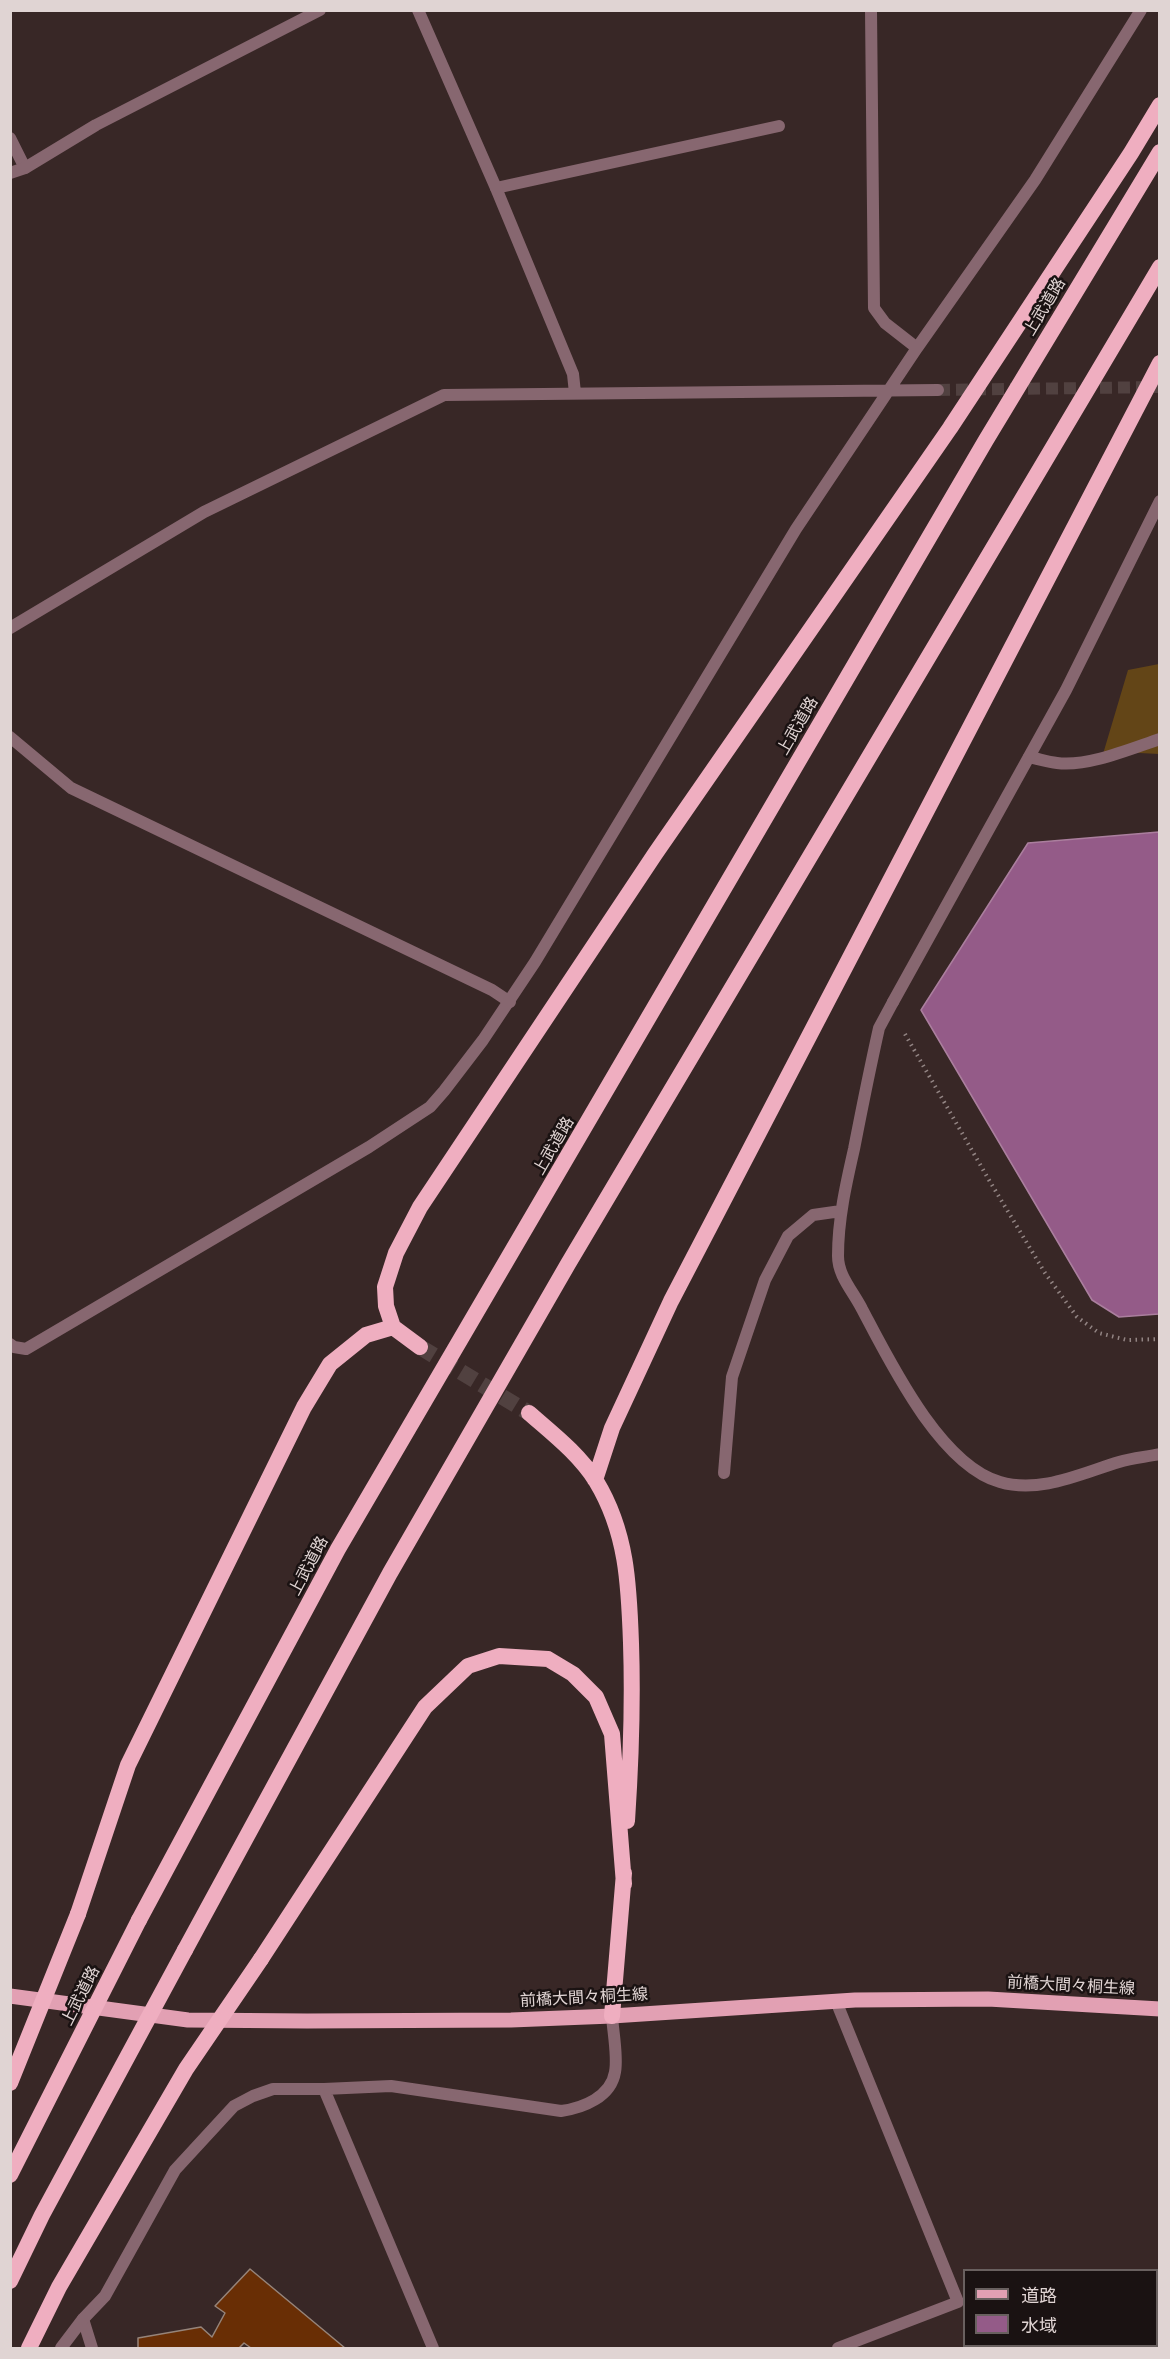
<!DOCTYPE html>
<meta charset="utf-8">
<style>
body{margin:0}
#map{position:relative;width:1170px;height:2359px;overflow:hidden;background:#382726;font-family:Karla,"Noto Sans JP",sans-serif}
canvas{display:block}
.frame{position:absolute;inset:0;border:12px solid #e0d4d3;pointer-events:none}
.legend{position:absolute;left:963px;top:2269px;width:195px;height:78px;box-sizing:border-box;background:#1a1212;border:2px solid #69605f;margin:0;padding:8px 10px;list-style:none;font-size:18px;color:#e0d4d3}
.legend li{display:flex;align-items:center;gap:12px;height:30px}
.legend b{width:30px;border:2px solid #69605f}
</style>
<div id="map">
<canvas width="1170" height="2359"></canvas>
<div class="frame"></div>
<ul class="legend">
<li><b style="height:8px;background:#e2a0b3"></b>道路</li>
<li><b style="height:16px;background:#945b88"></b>水域</li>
</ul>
</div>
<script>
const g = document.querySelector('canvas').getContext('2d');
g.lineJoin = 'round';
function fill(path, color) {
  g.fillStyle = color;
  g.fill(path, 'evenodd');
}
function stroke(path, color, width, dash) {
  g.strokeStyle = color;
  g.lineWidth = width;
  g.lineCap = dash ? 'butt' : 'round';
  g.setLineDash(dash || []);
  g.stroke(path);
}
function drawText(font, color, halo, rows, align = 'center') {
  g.font = font + ' Karla,"Noto Sans JP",sans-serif';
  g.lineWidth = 5;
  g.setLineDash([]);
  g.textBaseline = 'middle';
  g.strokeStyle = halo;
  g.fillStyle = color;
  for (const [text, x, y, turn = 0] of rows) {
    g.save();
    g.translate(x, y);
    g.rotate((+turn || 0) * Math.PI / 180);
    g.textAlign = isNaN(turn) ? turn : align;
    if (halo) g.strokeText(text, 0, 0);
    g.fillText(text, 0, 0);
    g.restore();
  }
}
fill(new Path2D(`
 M1159,664v90l-39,-2 -17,2 25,-84z`), '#634517');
const water = new Path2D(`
 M1159,832v482l-40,3 -27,-17 -171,-290 107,-167z`);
fill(water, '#945b88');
stroke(water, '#ab7f9e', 1.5);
const building = new Path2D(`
 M250,2269l95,79h-94l-7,-5 -5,5h-101v-10l63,-11 11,10 13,-24 -10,-7z`);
fill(building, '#692e05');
stroke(building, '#96847a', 1.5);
stroke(new Path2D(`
 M938,390l222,-3`), '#514140', 12, [12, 6]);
stroke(new Path2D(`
 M420,1347l109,66`), '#514140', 16, [16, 8]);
stroke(new Path2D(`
 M905,1034l84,146 56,93 32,44 22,16 28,7 33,-1`), '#928483', 4, [1.5, 4.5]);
stroke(new Path2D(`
 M496,188l283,-62
 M10,737l61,51 421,202 18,12
 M1029,757c10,2 19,5 28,6 31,4 73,-14 103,-24
 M893,1002l-14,26c-9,40 -17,80 -25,121 -8,35 -16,70 -16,107 0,20 15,35 24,53 28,53 78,156 138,173 40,12 82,-9 119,-20 13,-4 27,-5 41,-8
 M724,1473l8,-96 33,-97 23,-44 25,-21 28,-4
 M83,2319l9,29`), '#876770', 12);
stroke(new Path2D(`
 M418,10l78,178 77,186 2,19
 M871,10l3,298 11,15 32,25
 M10,138l15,30
 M10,628l194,-116 240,-117 494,-5
 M893,1002l173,-312 94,-189
 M10,1344l4,3 12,2 343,-202 61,-40 14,-16 39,-51 52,-78 261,-433 121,-181 118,-168 106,-170
 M836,2001l122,301 -120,46
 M324,2089l109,259
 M61,2348l22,-29 22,-23 70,-126 59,-64 19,-10 20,-7h51l67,-3 170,25c22,-3 50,-14 54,-39 3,-15 -2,-40 -3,-56`), '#876770', 12);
stroke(new Path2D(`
 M10,173l15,-5 71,-43 224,-115`), '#876770', 12);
stroke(new Path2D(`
 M10,1996l178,24 119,1 204,-1 101,-4 243,-16 133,-1 172,10`), '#e2a0b3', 15);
stroke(new Path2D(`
 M420,1347l-27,-20 -7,-21 -1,-19 11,-34 24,-46 235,-353 295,-426 181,-275 29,-48
 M529,1413c24,21 50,41 67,68 31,51 33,104 35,162 2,60 0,118 -4,178
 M595,1480l17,-52 59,-127 489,-938
 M78,1914l50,-149 176,-358 26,-43 36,-29 27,-8
 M139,1920l199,-371 648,-1109 174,-288
 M185,1950l205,-377 178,-309 592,-997
 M261,1959l164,-252 43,-41 31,-10 49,3 25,15 23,23 16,37 12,150
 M612,2016l12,-143`), '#efaec0', 16);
stroke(new Path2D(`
 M10,2083l68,-169
 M10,2175l129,-255
 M10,2281l32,-66 143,-265
 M29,2348l30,-61 127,-218 75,-110`), '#efaec0', 16);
drawText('16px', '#e0d4d3', '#1a1212', [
 ["上武道路",1045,307,-59],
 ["上武道路",798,726,-60],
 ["上武道路",554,1146,-60],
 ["上武道路",309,1566,-62],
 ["前橋大間々桐生線",1071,1986,3],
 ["上武道路",81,1996,-63],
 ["前橋大間々桐生線",584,1998,-3]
]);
</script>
